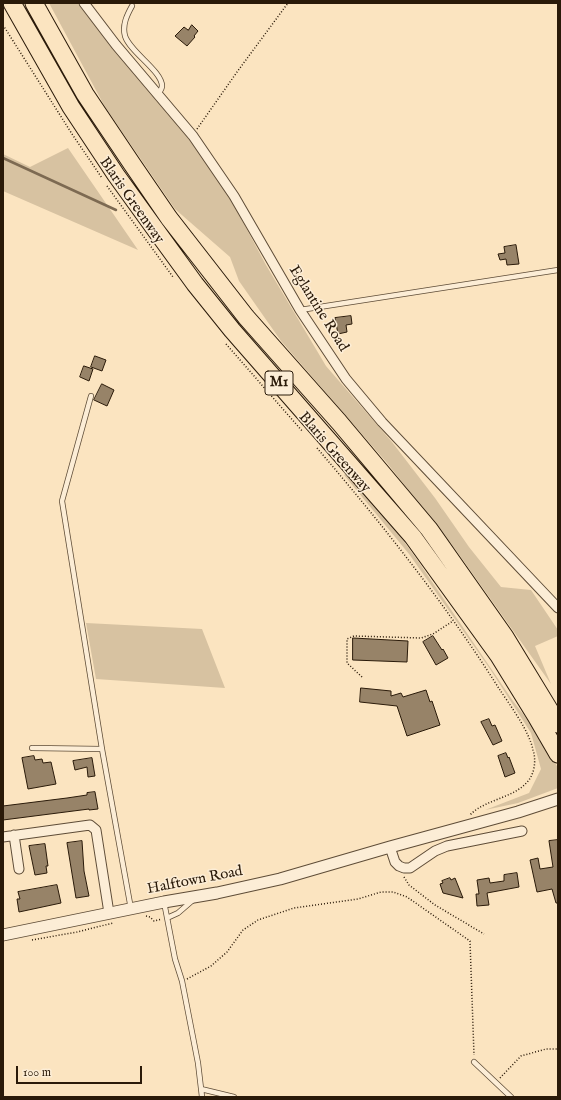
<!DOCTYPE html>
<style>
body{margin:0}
#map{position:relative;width:561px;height:1100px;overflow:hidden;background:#fbe4c0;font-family:"IM FELL English",serif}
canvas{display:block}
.frame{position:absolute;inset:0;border:4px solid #2a1a09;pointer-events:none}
.scale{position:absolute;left:16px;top:1066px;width:126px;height:18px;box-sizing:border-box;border:2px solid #2a1a09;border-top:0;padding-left:5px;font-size:12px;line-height:14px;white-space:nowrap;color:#2a1a09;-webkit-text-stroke:3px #fcedd6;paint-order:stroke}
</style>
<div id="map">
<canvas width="561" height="1100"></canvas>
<div class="frame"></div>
<div class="scale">100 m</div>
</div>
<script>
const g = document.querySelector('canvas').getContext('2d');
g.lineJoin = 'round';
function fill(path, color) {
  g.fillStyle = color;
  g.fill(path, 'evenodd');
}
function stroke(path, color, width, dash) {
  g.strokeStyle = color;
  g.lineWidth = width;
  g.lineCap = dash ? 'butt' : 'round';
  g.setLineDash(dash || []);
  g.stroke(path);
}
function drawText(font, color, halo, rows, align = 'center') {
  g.font = font + ' "IM FELL English",serif';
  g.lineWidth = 3;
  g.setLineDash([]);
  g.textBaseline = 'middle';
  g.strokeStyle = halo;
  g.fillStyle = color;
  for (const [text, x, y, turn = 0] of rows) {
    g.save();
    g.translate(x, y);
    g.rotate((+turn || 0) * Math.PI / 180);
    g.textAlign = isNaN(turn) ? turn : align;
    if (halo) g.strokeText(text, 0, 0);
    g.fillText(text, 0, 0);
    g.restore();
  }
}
fill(new Path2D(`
 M49,3h28l75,88 39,51 38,54 37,69 60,101 66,76 43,56 34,49 32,40 30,3 27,40v6l-23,10 16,38 -96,-135 -68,-86 -106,-122 -42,-60 -9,-24 -55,-48 -70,-102z
 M68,148l70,102 -135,-59v-37l27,13z
 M347,473l45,52 26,36 95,140 28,36 17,31v20l-40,15 -33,7 44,-17 12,-24 -10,-36 -41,-64 -81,-115 -65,-79z
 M86,623l116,6 23,59 -129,-9z`), '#d7c2a1');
stroke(new Path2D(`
 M3,158l113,52`), '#7d6a52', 2.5);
const building = new Path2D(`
 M192,25l6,6 -4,5 1,1 -8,9 -12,-10 9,-9 4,3z
 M516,245l3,19 -12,1 -1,-6 -6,1 -2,-6 7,-1 -1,-6z
 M351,316l1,8 -6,1 1,7 -9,2 -3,-16z
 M95,356l11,4 -4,11 -11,-4z
 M84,366l9,3 -4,12 -9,-4z
 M102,384l12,6 -7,16 -13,-6z
 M433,636l9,14 1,-1 5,9 -12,7 -13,-23z
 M353,638l55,3 -1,21 -54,-2z
 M361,688l30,3v5l10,-3 2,4 23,-7 4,12 2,-1 8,24 -33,11 -10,-30 -37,-4z
 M489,719l3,7 3,-1 7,16 -9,4 -12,-23z
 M506,753l2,5 1,-1 6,16 -10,4 -7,-21z
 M34,756l1,4 7,-1 1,4 8,-1 5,22 -28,5 -6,-31z
 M92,758l3,18 -7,1 -1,-10 -12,3 -2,-9z
 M95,792l3,17 -9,1v-1l-86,11v-14l64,-8 20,-3v-2z
 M558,840v63h-2l-4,-14 -15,3 -7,-32 8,-2 2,11 13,-2 -4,-26z
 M82,841l2,30 5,25 -13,2 -9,-55z
 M45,844l3,22h-2l1,7 -12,2 -6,-29z
 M517,873l2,14 -32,6 2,12 -12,1 -1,-12h3l-2,-14 12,-2 1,5 14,-2v-6z
 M450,878l1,2 4,-2 8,20 -20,-5 -3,-9 3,-1 -1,-2z
 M57,885l4,18 -42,9 -2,-13h3l-2,-7z`);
fill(building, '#978368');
stroke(building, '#2a1a09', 1);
const service = new Path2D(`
 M132,6c-5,9 -10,19 -7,30 5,16 37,35 37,50 0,3 -2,5 -4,8
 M300,310l258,-40
 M91,396l-29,105 40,248 29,160
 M32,748l70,1
 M164,902l11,57 7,22 16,82 4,34
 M167,918l11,-5 15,-13
 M474,1062l37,35
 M201,1089l33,8`);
const minor = new Path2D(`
 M84,3l32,42 77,91 41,60 66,114 46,69 36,43 176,186
 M14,835l5,34
 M3,837l87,-12 6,5 13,83
 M390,847l5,15 4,4 5,2h6l25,-17 12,-5 75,-15`);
const tertiary = new Path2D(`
 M3,935l161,-33 53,-9 63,-14 110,-32 128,-35 40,-13`);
const motorway = new Path2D(`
 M12,3l59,104 45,68 39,54 40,55 37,46 181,207 86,119 37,60 22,38
 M34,3l51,91 47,70 37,54 77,99 93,105 90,107 76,108 53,87`);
stroke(service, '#5e4c37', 6);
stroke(minor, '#5e4c37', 11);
stroke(tertiary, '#5e4c37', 13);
stroke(motorway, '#2a1a09', 19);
stroke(new Path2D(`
 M3,25l69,109 30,44
 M197,129l40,-57 51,-69
 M107,186l66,91
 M226,344l77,88
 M317,448c65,76 127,154 181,239 11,17 31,43 35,63 2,6 2,12 1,18 -6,30 -46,28 -64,47
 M362,677l-15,-14v-24l7,-3 67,2 12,-4 20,-13
 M404,877l5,8 26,20 49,29
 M146,916l4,1 4,4 8,-2
 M32,940l45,-8 36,-9
 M187,979l24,-13 16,-14 16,-22 15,-10 36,-12 64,-9 23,-7h12l14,5 63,44 4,114
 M500,1078l21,-22 25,-7h12`), '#2a1a09', 1.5, [1, 2]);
stroke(service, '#fcedd6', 4.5);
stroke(minor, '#fcedd6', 9);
stroke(tertiary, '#fcedd6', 11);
stroke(motorway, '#fbe4c0', 17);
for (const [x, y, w] of [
 [279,383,28]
]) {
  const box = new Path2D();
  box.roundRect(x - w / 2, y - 12, w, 24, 3);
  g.fillStyle = '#fcedd6';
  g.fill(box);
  stroke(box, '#2a1a09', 1);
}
drawText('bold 14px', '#2a1a09', null, [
 ["M1",279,383]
]);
drawText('15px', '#2a1a09', '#fcedd6', [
 ["Blaris Greenway",131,201,55],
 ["Eglantine Road",318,309,58],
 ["Blaris Greenway",334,453,49],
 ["Halftown Road",195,881,-11]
]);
</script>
